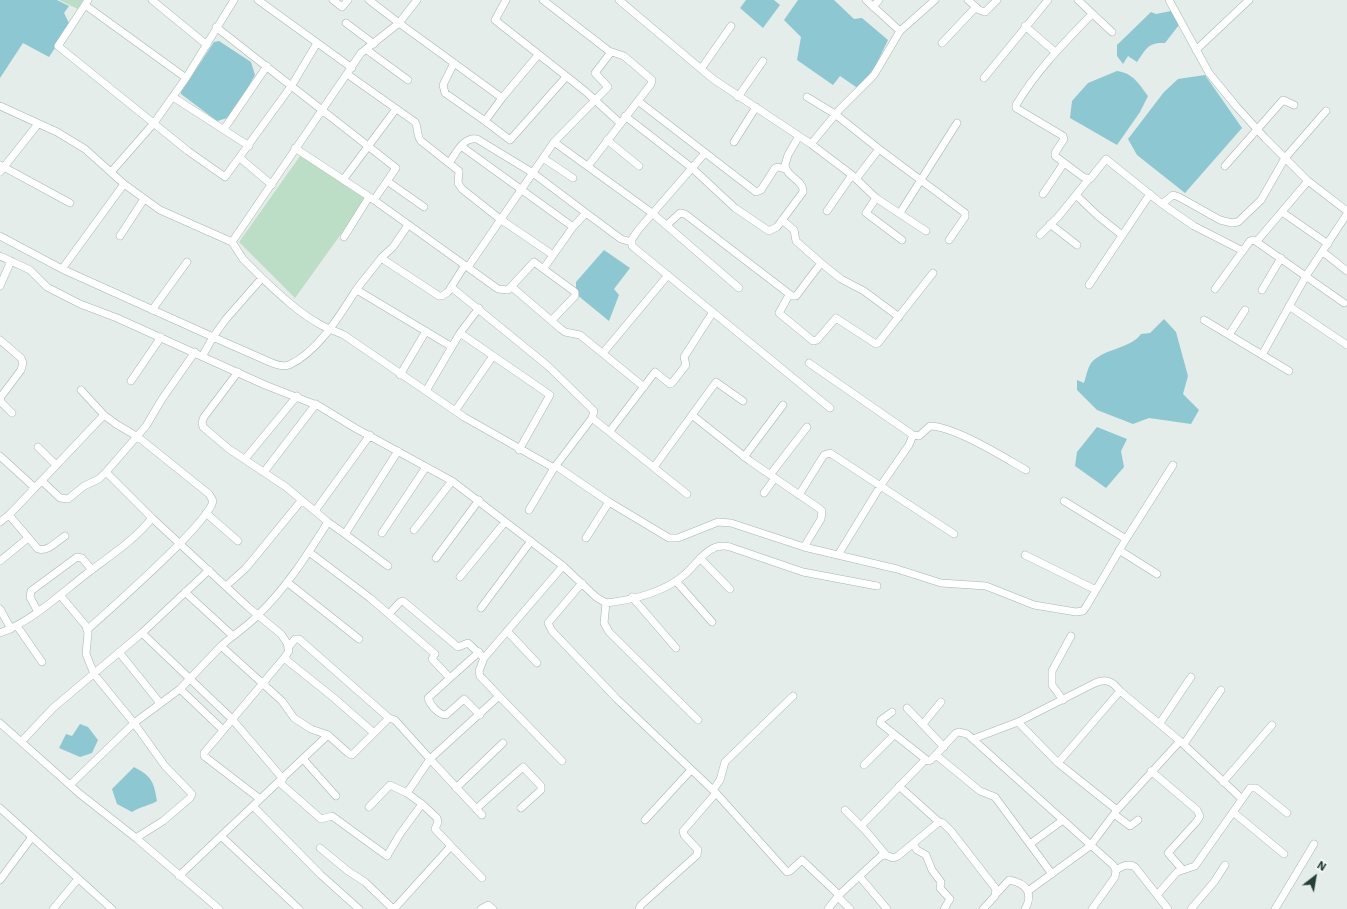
<!DOCTYPE html>
<style>
body{margin:0}
#map{position:relative;width:1347px;height:909px;overflow:hidden;background:#e4ede9;font-family:"Work Sans",sans-serif}
canvas{display:block}
.north{position:absolute;left:1295px;top:857px;width:40px;height:40px;-webkit-text-stroke:3px #f5faf7;paint-order:stroke;rotate:31deg;font-size:11px;font-weight:700;line-height:16px;text-align:center;color:#233f37}
.north::after{content:'';display:block;margin:auto;width:14px;height:18px;background:#233f37;clip-path:polygon(50% 0,100% 100%,50% 72%,0 100%)}
</style>
<div id="map">
<canvas width="1347" height="909"></canvas>
<div class="north">N</div>
</div>
<script>
const g = document.querySelector('canvas').getContext('2d');
g.lineJoin = 'round';
function fill(path, color) {
  g.fillStyle = color;
  g.fill(path, 'evenodd');
}
function stroke(path, color, width, dash) {
  g.strokeStyle = color;
  g.lineWidth = width;
  g.lineCap = dash ? 'butt' : 'round';
  g.setLineDash(dash || []);
  g.stroke(path);
}
fill(new Path2D(`
 M59,0h24l-5,9z
 M300,156l67,42 -72,100 -56,-56z`), '#bddec6');
fill(new Path2D(`
 M0,0h57l12,6 -5,7 6,12 -21,32 -26,-14 -23,35z
 M746,0h28l6,5 -17,23 -23,-20z
 M798,0h36l20,19 8,-1 26,22 -12,25 -17,24 -19,-13 -7,9 -36,-25 4,-23 -17,-17z
 M1171,11l8,14 -14,18c-17,-1 -19,6 -28,19l-9,-6 -5,8 -6,-8v-11l34,-33 5,2z
 M219,41l32,21 4,13 -24,42 -14,4 -36,-27v-2l33,-50z
 M1117,71c16,2 22,13 31,25l-8,16 -23,33 -47,-27 2,-17 16,-18z
 M1205,75l37,53 -57,65 -48,-38 -9,-16 36,-47 14,-13z
 M604,250l26,18 -16,21 5,6 -10,26 -33,-27v-12z
 M1164,319l12,13 12,44 -5,18 16,16 -8,14 -42,-6 -16,6 -36,-14 -20,-20v-10l7,3c2,-6 4,-17 8,-21 13,-14 38,-13 49,-28l9,-1z
 M1097,427l30,12 -6,12 3,16 -18,21 -31,-22 2,-14z
 M80,724l8,3 10,13 -6,13 -12,4 -21,-9 7,-14 6,2z
 M134,767c17,9 20,14 23,34 -8,5 -16,5 -25,11l-15,-8 -5,-15z`), '#8dc7d1');
const minor = new Path2D(`
 M88,0l-3,5 101,73
 M152,0l55,45
 M258,0l94,68
 M333,0l9,7 6,-7
 M417,0l-18,23 103,75 36,-43
 M506,0l-11,20 90,71 35,32
 M543,0l66,51 15,5 28,24 -1,4 -63,82
 M619,0l94,79 98,65 41,31 24,23 50,33
 M866,0l34,31
 M968,0l11,10 6,2 12,-12
 M1078,0l34,32
 M1169,0l40,73 27,33 29,32 43,43 39,30
 M85,5l-27,41 130,105 37,26 67,-92 25,-42
 M873,7l6,-7
 M1092,14c-28,29 -55,56 -76,91v3l47,28 1,3 -9,14v3l28,21 7,2 16,-20 56,45 32,22 49,25
 M346,23l28,21
 M1025,26l30,26
 M216,27l180,141 -22,32 124,89 10,1 26,-28 41,30v4l-23,24
 M942,43l34,-36
 M367,50l41,30
 M1196,50l53,-50
 M454,63l-11,22 2,8 40,28
 M701,69l30,-43
 M347,74l68,48c4,7 1,13 6,19l38,30 -1,12 4,6 38,30 53,36
 M984,78l64,-78
 M173,97l76,49
 M738,97l25,-36
 M807,97l28,17 44,35 86,64v4l-16,23
 M502,98l-17,23 25,19 56,-63
 M638,101l118,91 5,-2 14,-22 3,-1 7,2
 M0,106l57,26 28,17 39,35 36,26 72,32 129,-189 38,-30 -30,-23
 M625,116l67,52 43,40 34,23 8,-4 26,-35c1,-12 -17,-15 -18,-27l3,-10 11,-19
 M224,129l43,-63
 M607,140l32,26
 M554,142l98,71 87,75
 M734,142l22,-35
 M811,144l29,-35 34,-34 26,-44 35,-31
 M461,146l112,81
 M295,148l79,52
 M705,153l-66,76 -7,10v7l198,162
 M240,158l32,27
 M543,158l30,20
 M449,163c8,-11 14,-26 28,-24l56,34 53,40
 M0,165l70,38
 M1225,166l58,-66 11,5
 M112,171l42,-48 32,-45 48,-78
 M0,172l38,-48
 M856,179l23,-30
 M343,180l53,-71
 M387,181l37,26
 M1043,194l21,-31
 M1076,195l22,21 24,19
 M876,198l-10,15 36,27
 M1162,204l11,-9 6,2 41,23 12,3 6,-1 23,-22 24,-42 41,-47
 M827,211l25,-36
 M1282,212l46,32
 M900,213l57,-90
 M782,220l12,10 2,11 25,22 20,16 23,12 35,26
 M1050,224l27,21
 M667,225l13,-12 5,1 107,82h4l25,-33
 M1040,235l18,-18 30,-37
 M0,236l62,33 151,68 13,-18 36,-41c18,17 37,35 59,47 7,4 15,6 23,10l120,82 90,51
 M120,236l24,-37
 M344,237l25,-40
 M1257,241l51,-60
 M232,242l11,17 19,19
 M1323,252l24,19
 M0,256l30,14 17,17 33,17 37,14 148,67 54,21 36,22 97,53 111,85 33,31 10,6c26,-3 57,-11 77,-27 15,-12 25,-35 47,-29l73,25 74,14
 M381,258l12,-11 15,-22
 M468,267l86,-125 54,-55 -13,-14 16,-21
 M544,268l29,-41 13,-14 35,26 10,3
 M62,269l62,-85
 M1089,285l61,-91
 M0,286l11,-25
 M451,287l97,79 46,45 -2,7 -38,50 -25,42
 M512,287l49,42 4,3 15,3 64,52
 M1215,289l35,-48 4,-1 90,63
 M357,290l95,57
 M1262,290l19,-32
 M789,295l-10,18 34,28 4,-1 19,-22 40,26 2,-1 55,-70
 M1289,306l58,39
 M152,310l35,-48
 M1204,320l85,51
 M460,333l90,62 -31,55
 M1229,335l16,-25
 M0,340l21,18 2,5 -2,7 -21,28 1,4 11,11
 M603,353l65,-78
 M203,355l10,-18 59,26c5,2 11,4 17,2 29,-13 51,-50 67,-75 8,-11 17,-21 25,-32l58,38h3l6,-4 17,-27
 M1262,355l44,-79 41,-62
 M809,363l104,72 -4,10 -28,40 -43,70
 M238,372l-34,45 -2,5 1,5 26,22 57,38 42,35
 M400,375l26,-44
 M131,381l30,-44
 M81,390l23,25 12,9 22,13 71,57 4,7c-4,22 -104,109 -126,129
 M426,391l34,-58 19,-25
 M455,411l38,-55
 M692,415l58,46 70,48 2,2 -1,8 -17,28
 M592,418l95,76
 M610,431l45,-59 15,12 2,-1 14,-18 -2,-8 29,-45
 M913,435l6,1 11,-10c26,1 73,31 96,44
 M38,447l18,18
 M0,456l35,32
 M744,457l39,-52
 M245,459l52,-63
 M556,466l53,36 60,36h9l40,-16 13,1 73,24 93,22 44,14 45,3 48,19 42,7 7,-1 3,-4 40,-68 47,-74
 M654,467l62,-85 27,19
 M264,472l52,-68
 M770,475l37,-48
 M42,481l18,17 8,1 16,-13 15,-7 7,-7
 M764,493l11,-15
 M799,495l25,-40 6,-2 124,81
 M1064,501l62,38
 M315,511l55,-76
 M206,513l32,28
 M9,515l29,34c10,3 19,-8 27,-13
 M152,518l-46,-46 40,-46 16,-27 33,-47
 M0,522l9,-7 95,-100
 M414,530l38,-49
 M382,533l44,-66
 M586,538l23,-36
 M1119,550l38,24
 M309,552l61,46 65,56 -3,5 18,19 -22,20c2,7 11,17 18,17l18,-16 16,16
 M1025,555l71,35
 M436,558l43,-58
 M700,558l30,31
 M0,561l28,-23
 M388,566l-43,-32 53,-83
 M460,577l45,-55
 M676,581l36,41
 M287,582l72,57
 M582,583l-34,40 4,8 65,68 99,94 71,79 3,-1 12,-11 37,35
 M226,586l20,-18 55,-67
 M185,592l48,44
 M60,595l26,31 2,7 -2,21 8,20 40,49 31,43 27,28 -2,4 -27,23 -27,17
 M632,597l44,51
 M606,603l-2,20 5,9 89,88
 M481,608l50,-67
 M0,609l11,20
 M38,612l-8,-15 1,-6 46,-34 5,1 10,12
 M389,614l11,-12 3,-1 55,46 10,-4 16,15
 M17,626l25,36
 M507,631l30,32
 M0,633c32,-12 58,-37 85,-58 23,-18 49,-34 67,-57l96,89 33,27 6,9 2,8 -5,7
 M142,633l90,86 51,60
 M288,648l7,-9h4l90,79
 M119,652l41,51
 M450,678l29,-26
 M180,689l43,41
 M499,696l63,65
 M1063,700l-11,-15v-14l19,-35
 M907,708l37,39
 M892,712l-11,8 -1,3 48,38 3,-1 25,-27 3,-1 8,2 146,131 3,5 -1,7 -23,32
 M1018,722l40,41 59,47 63,-69
 M0,723l80,71 56,44 83,71
 M1160,723l31,-46
 M923,724l18,-22
 M328,735l20,18 4,2 22,-22
 M973,739l45,-17 77,-39c12,-5 18,-1 25,8l60,50 62,58
 M22,741l31,-33 89,-75 67,-63
 M1184,744l37,-54
 M936,755l44,36 15,6 57,77
 M304,760l32,36
 M1058,763l62,-72
 M864,765l30,-30
 M1151,771l46,39 3,6 -3,5 -29,32 14,16
 M1223,782l49,-57
 M70,785l64,-62 46,-34 41,-43
 M899,786l40,36
 M456,788l47,-45
 M713,790l7,-10 5,-18 68,-66
 M260,799l-56,-43v-3l80,-95 50,40 40,35 15,-15 6,2 35,39 -23,34 15,11 -22,30 -13,22 -55,-40 -11,3 -42,-37
 M253,806l68,69 38,34
 M369,807l21,-22 17,8
 M0,808l112,101
 M476,809l47,-42 18,19v4l-20,18
 M845,810l21,21 20,24
 M1233,812l51,42
 M1114,814l16,12 8,-6
 M482,815l-52,-56 69,-63 -19,-20 -1,-5 5,-13 79,-92
 M645,820l46,-50
 M861,826l64,-66
 M913,844l4,6 9,5 6,15 9,12 -1,6 10,11 -6,10
 M1030,844l33,-24
 M451,846l31,32
 M320,848l28,23 17,11 28,27
 M1116,870c7,-4 12,-7 19,-3l33,42
 M179,876l42,-40
 M860,877l27,32
 M0,880l32,-43
 M1028,891l62,-45 27,-36
 M997,893l12,-13c17,3 25,13 16,29
 M1157,895l20,-23 18,-6 55,-78h6l31,25
 M838,897l12,12
 M53,909l25,-30
 M299,909l-78,-73 107,-101 -17,-6 -17,-11 -12,-17 -61,-55c12,-11 27,-20 38,-32 28,-27 48,-59 69,-92l17,12
 M394,909l57,-63 -16,-17 3,-7 -1,-4 -15,-14
 M481,909l7,-4 5,4
 M639,909l2,-4 56,-50 1,-5 -14,-15 -1,-4 33,-38
 M828,909l11,-14 42,-39 5,-1 7,3 5,-2 41,-34 4,1 8,8 45,58 -1,7 -12,13
 M1191,909l23,-27 11,-17
 M1275,909l39,-65`);
stroke(minor, '#a6b5b0', 8);
stroke(minor, '#fff', 7);
</script>
